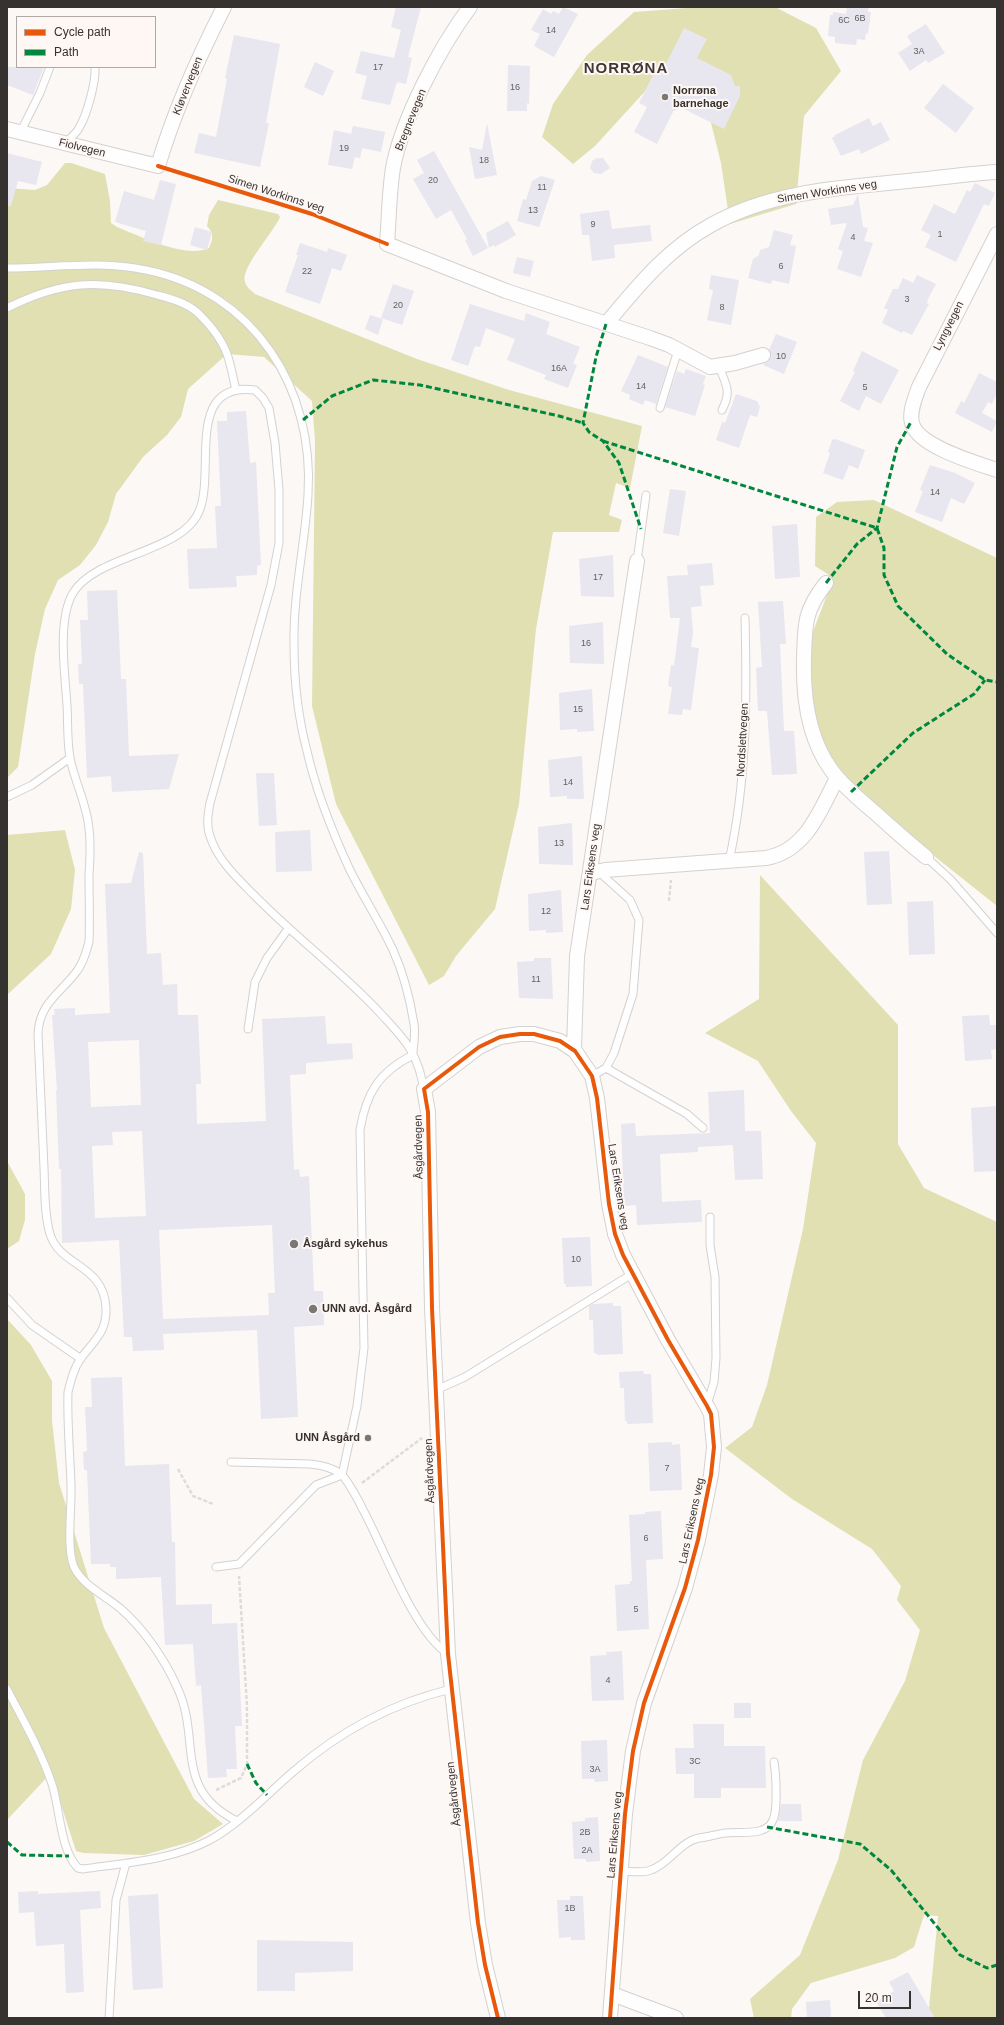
<!DOCTYPE html>
<meta charset="utf-8">
<style>
body{margin:0}
#map{position:relative;width:1004px;height:2025px;overflow:hidden;background:#fcf8f6;font-family:Helvetica,sans-serif}
canvas{display:block}
.frame{position:absolute;inset:0;border:8px solid #363230;pointer-events:none}
.legend{position:absolute;left:16px;top:16px;width:140px;height:52px;box-sizing:border-box;background:#fef7f4;border:1px solid #aea8a6;margin:0;padding:5px 7px;list-style:none;font-size:12px;color:#363230}
.legend li{display:flex;align-items:center;gap:8px;height:20px}
.legend b{width:20px;border:1px solid #aea8a6}
.scale{position:absolute;left:858px;top:1991px;width:53px;height:18px;box-sizing:border-box;border:2px solid #363230;border-top:0;padding-left:5px;font-size:12px;line-height:14px;white-space:nowrap;color:#363230;-webkit-text-stroke:3px #fef7f4;paint-order:stroke}
</style>
<div id="map">
<canvas width="1004" height="2025"></canvas>
<div class="frame"></div>
<ul class="legend">
<li><b style="height:5px;background:#e8590c"></b>Cycle path</li>
<li><b style="height:5px;background:#00873e"></b>Path</li>
</ul>
<div class="scale">20 m</div>
</div>
<script>
const g = document.querySelector('canvas').getContext('2d');
g.lineJoin = 'round';
function fill(path, color) {
  g.fillStyle = color;
  g.fill(path, 'evenodd');
}
function stroke(path, color, width, dash) {
  g.strokeStyle = color;
  g.lineWidth = width;
  g.lineCap = dash ? 'butt' : 'round';
  g.setLineDash(dash || []);
  g.stroke(path);
}
function drawText(font, color, halo, rows, align = 'center') {
  g.font = font + ' Helvetica,sans-serif';
  g.lineWidth = 4;
  g.setLineDash([]);
  g.textBaseline = 'middle';
  g.strokeStyle = halo;
  g.fillStyle = color;
  for (const [text, x, y, turn = 0] of rows) {
    g.save();
    g.translate(x, y);
    g.rotate((+turn || 0) * Math.PI / 180);
    g.textAlign = isNaN(turn) ? turn : align;
    if (halo) g.strokeText(text, 0, 0);
    g.fillText(text, 0, 0);
    g.restore();
  }
}
fill(new Path2D(`
 M700,7h75l41,21 25,43 -37,45 -8,88 -66,20 -9,-61 -15,-60 -26,-50 -85,93 -22,18 -31,-27 11,-33 34,-49 47,-43z
 M65,163h6l34,11 5,27 1,22 6,4c23,9 68,32 92,21 4,-9 5,-14 -2,-22l2,-11 9,-15 60,14 2,3c-6,15 -40,51 -35,65 1,5 7,9 10,12l162,65 92,31 133,36 -12,62 -14,-5 -7,32 13,5 -3,12h-66l-17,97 -17,175 -24,105 -39,47 -12,20 -15,9 -93,-181 -24,-98 3,-265 -3,-40 -48,-44 -37,-3 -39,35 -7,28 -14,18 -24,22 -27,37 -8,28 -12,23 -16,20 -22,15 -13,29 -10,45 -17,113 -11,11v-590l28,2 12,-5z
 M874,500l123,58v348l-107,-85 -46,-44 -20,-31 -11,-29 -4,-45 3,-38 15,-39 2,-20 -14,-9 1,-49 21,-15z
 M65,830l10,40 -4,39 -20,45 -44,41v-160z
 M760,875l138,150v119l26,44 73,34v796h-69l10,-102 -14,-1 -10,32 -19,11 -84,25 -19,26 -1,9h-37l-4,-19 50,-44 38,-95 25,-100 42,-79 15,-51 -23,-30 4,-14 -29,-37 -80,-50 -67,-51 27,-21 15,-42 36,-156 13,-86 -25,-32 -33,-50 -53,-28 54,-34z
 M7,1161l18,33v26l-6,21 -12,8z
 M7,1319l24,26 21,36v40l7,62 45,145 90,171 29,25 -29,17 -50,14 -61,-2 -7,-2 -25,-78 -44,47z`), '#e0e0b2');
fill(new Path2D(`
 M396,7h25l-13,50 4,1 -6,26 -9,-2 -7,23 -29,-6 6,-23 -12,-3 6,-22 33,7 7,-28 -10,-3z
 M563,7l15,7 -24,43 -20,-11 6,-12 -9,-4 12,-21 8,5 2,-3 6,3z
 M847,7h22l-1,5h3l-3,22 -2,-1 -1,7 -8,-1 -1,6 -21,-2v-6l-7,-1 2,-21h3v-3l13,2z
 M926,24l19,29 -17,10 -2,-3 -16,11 -12,-18 14,-9 -5,-8z
 M684,28l23,11 -10,19 34,17 4,11h5v10l-16,33 -46,-23 -2,5 -2,-1 -17,34 -23,-12 13,-25 -8,-4 16,-32 6,3z
 M234,35l46,9 -14,79h3l-9,44 -66,-14 5,-20 17,4 11,-58 -2,-1z
 M315,62l19,9 -11,25 -19,-9z
 M508,65l22,1 -1,38 -2,-1v8h-20z
 M7,67h37l-11,28 -26,-10z
 M943,84l31,24 -18,25 -32,-25z
 M869,118l4,8 8,-4 9,18 -29,14 -2,-5 -18,7 -9,-18 3,-2v-1z
 M487,123l10,52 -22,4 -6,-32 13,3z
 M353,126l32,6 -4,20 -19,-4 -2,10 -5,-1 -3,12 -24,-4 6,-35 17,4z
 M434,151l54,97 -15,8 -8,-16 2,-1 -16,-29 -15,9 -23,-40 11,-6 -7,-13z
 M7,153l35,9 -6,23 -18,-4 -7,25h-4z
 M597,158h6l7,10 -9,6 -7,-1 -4,-5 2,-7z
 M541,176l14,4 -16,47 -22,-6 6,-22 3,1 6,-19z
 M160,180l16,4 -15,61 -18,-4 3,-10 -31,-9 9,-31 30,9z
 M975,183l20,10 -6,13 -5,-2 -28,58 -31,-15 6,-12 -10,-5 13,-26 21,10 12,-24 3,2z
 M858,194l5,33 5,1 -4,13 9,2 -12,34 -24,-8 6,-18 -5,-2 9,-26 -16,2 -3,-16 25,-4z
 M609,210l3,19 38,-4 2,16 -38,4 1,13 -23,3 -3,-26h-7l-2,-21z
 M508,221l8,14 -21,12 -1,-2 -5,3 -3,-15z
 M195,227l17,5 -5,18 -17,-5z
 M774,230l19,5 -3,10 6,1 -7,38 -17,-4 -1,4 -23,-6 5,-19 6,-4 1,-5 9,-3z
 M300,243l27,9 1,-4 19,7 -6,16 -9,-3 -12,36 -35,-12 13,-37h-2z
 M517,257l17,4 -4,16 -17,-4z
 M711,275l28,5 -8,45 -24,-5 6,-30 -4,-1z
 M917,275l19,9 -8,15 -1,4 2,1 -17,31 -9,-4 -1,2 -20,-10 6,-13 -4,-2 9,-19h5l5,-11 10,5z
 M393,284l21,7 -12,34 -21,-7z
 M470,304l54,17 2,-8 24,9 -4,12 34,13 -7,17 4,1 -9,23 -24,-9 2,-4 -39,-15 8,-21 -29,-11 -6,19 -5,-1 -7,20 -17,-6z
 M370,315l13,4 -5,16 -13,-6z
 M776,334l21,8 -13,32 -21,-9 8,-8 -2,-7z
 M862,351l37,19 -18,34 -15,-8 -7,15 -19,-10 15,-29 -2,-1z
 M638,355l30,12 -12,37 -11,-4 -2,5 -14,-6 1,-4 -9,-4z
 M686,369l20,7 -3,8 2,1 -10,31 -30,-9 12,-36 7,3z
 M979,373l18,9v11l-5,11 -4,-2 -6,11 15,8 -5,11 -37,-19 6,-12 3,2z
 M736,394l21,7 3,6 -3,10 -7,-2 -11,33 -23,-8 6,-18 3,1z
 M246,411l4,52 6,-1 5,103 -4,1v9l-21,1 1,11 -48,2 -2,-40 30,-1 -2,-42h6l-4,-85h10v-9z
 M835,439l30,11 -7,19 -9,-4 -6,15 -20,-7 7,-20 -2,-1 4,-12z
 M930,465l25,8 20,10 -11,21 -13,-6 -9,24 -27,-10 8,-21 -3,-1z
 M670,489l16,2 -7,45 -16,-3z
 M797,524l3,53 -25,2 -3,-53z
 M613,555l1,42 -33,-1 -2,-37z
 M712,563l2,22 -14,1 2,20 -11,1 2,26 -2,14 8,1 -8,62 -8,-1 -1,6 -14,-1 4,-27 -4,-1 3,-21 3,1 6,-48h-10l-3,-42 21,-1 -1,-10z
 M117,590l4,89h5l3,77 50,-2 -10,35 -57,3 -1,-16 -24,2 -4,-94h-4l-1,-20h4l-2,-44h8l-1,-29z
 M783,601l3,43h-6l4,87h10l3,43 -25,1 -5,-64h-9l-2,-43 6,-1 -4,-65z
 M603,622l1,42 -34,-1 -1,-37z
 M592,689l2,42 -17,1v-3l-17,1 -1,-37z
 M582,756l2,43h-17v-3l-17,1 -2,-37z
 M256,773h18l3,52 -18,1z
 M572,823l1,42 -34,-1 -1,-37z
 M310,830l2,41 -36,1 -1,-40z
 M889,851l3,53 -25,1 -3,-53z
 M139,852l4,1 4,101 14,-1 2,32 14,-1 1,31h20l3,69h-5l1,40 69,-3 -4,-102 63,-3 2,28 25,-1 1,16 -47,4v11l-16,1 4,95 5,-1 1,8 9,-1 5,115h9l1,34 -30,2 4,90 -37,2 -4,-89 -94,4 1,16 -31,1 -1,-14h-8l-5,-97 -57,3 -1,-74h-2l-3,-79h1l-5,-75h3l-1,-6 21,-1v7l35,-2 -5,-129 26,-1zM139,1040l2,65 -50,2 -3,-65zM142,1131l4,85 -51,2 -3,-72 21,-1 -1,-13zM272,1225l3,68h-7l1,22 -106,4 -4,-89z
 M561,890l2,42 -17,1v-3l-17,1 -1,-37z
 M933,901l2,53 -26,1 -2,-53z
 M534,958h17l2,41 -34,-1 -2,-36 17,-1z
 M989,1015l1,10h7v24l-6,1 1,9 -27,2 -3,-45z
 M744,1090l1,41h16l2,48 -28,1 -2,-35 -35,2v5l-38,2 2,48 39,-2 1,22 -65,3 -1,-20 -12,1 -3,-82 14,-1 1,13 74,-3 -2,-41z
 M997,1106v65l-23,1 -3,-64z
 M590,1237l2,49 -26,1v-3h-2l-2,-46z
 M613,1303v3h8l2,48 -26,1 -1,-2h-2l-1,-33h-4v-14l4,-2z
 M643,1371l1,3h7l2,49 -26,1v-3h-2l-1,-33h-4l-1,-16z
 M122,1377l3,89 44,-2 3,78h3l1,63 36,-1v20l25,-1 5,103h-7l2,43h-11l1,8 -19,1 -7,-93 -5,1 -3,-42 -28,1 -4,-68 -45,2v-12h-6v-3h-19l-4,-94h-3l-1,-18 4,-1 -2,-44h7l-1,-29z
 M672,1442v3l8,-1 2,46 -32,1 -2,-48z
 M661,1511l2,48 -17,1 3,69 -32,2 -2,-46 15,-1v-3h2l-3,-66 16,-1v-2z
 M622,1651l2,49 -32,1 -2,-45 17,-1 -1,-3z
 M734,1703h17v15h-17z
 M693,1724h31v22h41l1,42h-45v10h-27v-24h-18l-1,-26h19z
 M607,1740l1,41 -13,1 -1,-3h-12l-1,-38z
 M781,1804h20l1,17h-24z
 M598,1817l2,44 -14,1v-3h-12l-2,-37 13,-1v-3z
 M38,1891v3l62,-3 1,17 -21,2 4,82 -18,1 -2,-49 -28,2 -2,-34 -15,1 -1,-21z
 M158,1894l5,94 -30,2 -5,-94z
 M570,1896h13l2,44h-14v-3l-12,1 -2,-38h13z
 M257,1940l96,2v29l-58,2v18h-38z
 M908,1972l27,46h-49l-10,-16 18,-11 -5,-9z
 M830,2000l1,18h-24l-1,-16z`), '#e8e6ee');
const service = new Path2D(`
 M20,133l20,-40 10,-26
 M64,144c5,-5 12,-10 15,-16 8,-13 17,-46 16,-61
 M7,268c46,0 94,-8 139,2 108,22 169,118 162,225 -3,50 -15,99 -14,149 0,36 4,73 13,107 9,40 25,80 42,117 13,27 31,54 44,82 10,22 17,49 21,74 2,10 -1,21 -1,31 -34,17 -47,38 -53,75l4,218 -7,58 -15,69
 M7,308c54,-27 92,-30 150,-13 13,3 32,9 42,19 10,10 23,26 28,40 4,11 6,24 9,36
 M719,366c7,20 13,24 3,44
 M660,408l18,-58
 M637,561l9,-66
 M7,797l25,-12 38,-27
 M926,857l25,23 46,53
 M729,861c18,-80 18,-163 16,-243
 M248,1029l7,-47 12,-24 21,-29
 M606,1068l81,46 16,14
 M592,1076l14,-8 8,-15 19,-59 6,-74 -9,-20 -31,-28
 M7,1298l25,27 49,34
 M436,1390l29,-13 167,-103
 M707,1405l7,-23 2,-24 -1,-81 -5,-32v-28
 M231,1462l79,2c10,1 23,4 31,10 5,4 18,27 21,34 22,39 50,122 86,146
 M216,1567l23,-3 77,-79 26,-10
 M7,1689c16,31 34,62 45,95 8,24 8,66 26,84l5,1c42,-6 89,-9 127,-29 31,-17 57,-46 84,-69 45,-39 99,-68 157,-82
 M237,1821c-65,-32 -35,-82 -60,-134 -12,-27 -33,-58 -56,-78 -15,-13 -38,-23 -47,-42 -8,-19 -2,-60 -3,-82 -1,-31 -4,-62 -3,-93 3,-12 6,-24 13,-34 13,-17 26,-26 25,-50 -2,-44 -46,-41 -56,-74 -6,-20 -5,-45 -6,-66 -2,-45 -4,-89 -6,-134 1,-31 23,-41 39,-63 7,-9 9,-19 12,-29 1,-22 0,-44 0,-67 1,-15 2,-31 0,-46 -2,-25 -14,-46 -19,-71 -3,-17 -2,-35 -3,-53 -2,-31 -10,-85 6,-112 23,-39 112,-40 127,-84 15,-41 -15,-128 55,-119l8,8 6,10 6,35 4,47v53l-8,42 -61,218c-2,11 -4,22 0,33 7,23 26,41 43,58 41,42 88,77 128,120 10,11 22,23 29,35 8,13 11,26 14,40
 M620,1871c9,0 20,2 28,0 20,-5 31,-29 51,-33 9,-1 18,-4 27,-5 15,-2 40,4 47,-13 5,-11 3,-46 1,-58
 M109,2018l7,-118 10,-37`);
const minor = new Path2D(`
 M470,7c-30,40 -68,112 -77,161 -4,25 -4,51 -6,76l119,47 144,47 19,7 41,22 25,-4 28,-8
 M7,129l151,37c16,-54 40,-108 66,-159
 M997,234l-78,153c-4,11 -10,25 -7,36 5,23 64,40 85,47
 M606,324c32,-38 60,-74 105,-99 57,-32 123,-37 187,-43 33,-3 66,-8 99,-10
 M826,583c-22,28 -21,41 -22,76 -1,38 4,80 28,112 11,15 27,28 41,40 18,16 34,31 53,46
 M591,873l14,-3 161,-12c40,-7 54,-47 71,-80
 M574,1049l3,-93 60,-395
 M612,1994l64,24
 M498,2018l-13,-53 -7,-42 -30,-269 -16,-346 -4,-196 -4,-23 55,-42 21,-10 20,-3h14l26,7 15,10 17,25 5,22 12,106 6,30 8,21 45,85 39,66 4,8 3,33 -3,28 -13,65 -13,48 -41,115 -11,48 -8,63 -15,204`);
stroke(service, '#d4d1cf', 9);
stroke(minor, '#d4d1cf', 16);
stroke(new Path2D(`
 M669,901l2,-21
 M178,1469l15,27 20,8
 M362,1483l60,-45
 M216,1790l25,-12 6,-14v-58l-8,-130`), '#dddcdb', 2.5, [4, 2]);
stroke(service, '#fffefe', 7);
stroke(minor, '#fffefe', 14);
stroke(new Path2D(`
 M606,324l-10,33 -13,66 6,9 14,9 16,22 22,66
 M303,420l29,-24 41,-16 47,5 139,31 24,7
 M603,441l274,87 7,20v27l14,31 49,48 38,26 12,2
 M826,583l31,-39 20,-16 20,-81 14,-25
 M851,792l62,-59 61,-39 11,-14
 M247,1764l9,19 11,12
 M767,1827l93,17 31,26 69,85 27,13 10,-3
 M7,1842l15,13 47,1`), '#00873e', 3, [6, 3]);
stroke(new Path2D(`
 M158,166l154,48 75,30
 M498,2018l-13,-53 -7,-42 -30,-269 -16,-346 -4,-196 -4,-23 55,-42 21,-10 20,-3h14l26,7 15,10 17,25 5,22 12,106 6,30 8,21 45,85 39,66 4,8 3,33 -3,28 -13,65 -13,48 -41,115 -11,48 -8,63 -15,204`), '#e8590c', 4);
for (const [x, y, r, color] of [
 [665,97,4,"#7b7775"],
 [294,1244,5,"#7b7775"],
 [313,1309,5,"#7b7775"],
 [368,1438,4,"#7b7775"]
]) {
  const dot = new Path2D();
  dot.arc(x, y, r, 0, 2 * Math.PI);
  g.fillStyle = color;
  g.fill(dot);
  stroke(dot, '#fef7f4', 1.5);
}
drawText('9px', '#625f60', null, [
 ["6B",860,19],
 ["6C",844,21],
 ["14",551,31],
 ["3A",919,52],
 ["17",378,68],
 ["16",515,88],
 ["19",344,149],
 ["18",484,161],
 ["20",433,181],
 ["11",542,188],
 ["13",533,211],
 ["9",593,225],
 ["1",940,235],
 ["4",853,238],
 ["6",781,267],
 ["22",307,272],
 ["3",907,300],
 ["20",398,306],
 ["8",722,308],
 ["10",781,357],
 ["16A",559,369],
 ["14",641,387],
 ["5",865,388],
 ["14",935,493],
 ["17",598,578],
 ["16",586,644],
 ["15",578,710],
 ["14",568,783],
 ["13",559,844],
 ["12",546,912],
 ["11",536,980],
 ["10",576,1260],
 ["7",667,1469],
 ["6",646,1539],
 ["5",636,1610],
 ["4",608,1681],
 ["3C",695,1762],
 ["3A",595,1770],
 ["2B",585,1833],
 ["2A",587,1851],
 ["1B",570,1909]
]);
drawText('11px', '#363230', '#fef7f4', [
 ["Kløvervegen",188,86,-68],
 ["Bregnevegen",411,120,-68],
 ["Fiolvegen",82,148,14],
 ["Simen Workinns veg",827,192,-9],
 ["Simen Workinns veg",276,194,18],
 ["Lyngvegen",949,326,-63],
 ["Nordslettvegen",743,740,-87],
 ["Lars Eriksens veg",591,867,-82],
 ["Åsgårdvegen",419,1147,-91],
 ["Lars Eriksens veg",618,1187,81],
 ["Åsgårdvegen",430,1471,-92],
 ["Lars Eriksens veg",692,1521,-78],
 ["Åsgårdvegen",454,1794,-96],
 ["Lars Eriksens veg",615,1835,-85]
]);
drawText('bold 11px', '#363230', '#fef7f4', [
 ["Norrøna",673,91],
 ["barnehage",673,104],
 ["Åsgård sykehus",303,1244],
 ["UNN avd. Åsgård",322,1309],
 ["UNN Åsgård",360,1438,"right"]
], 'left');
g.letterSpacing = '1px';
drawText('bold 15px', '#403834', '#fef7f4', [
 ["NORRØNA",626,69]
]);
g.letterSpacing = '0px';
</script>
